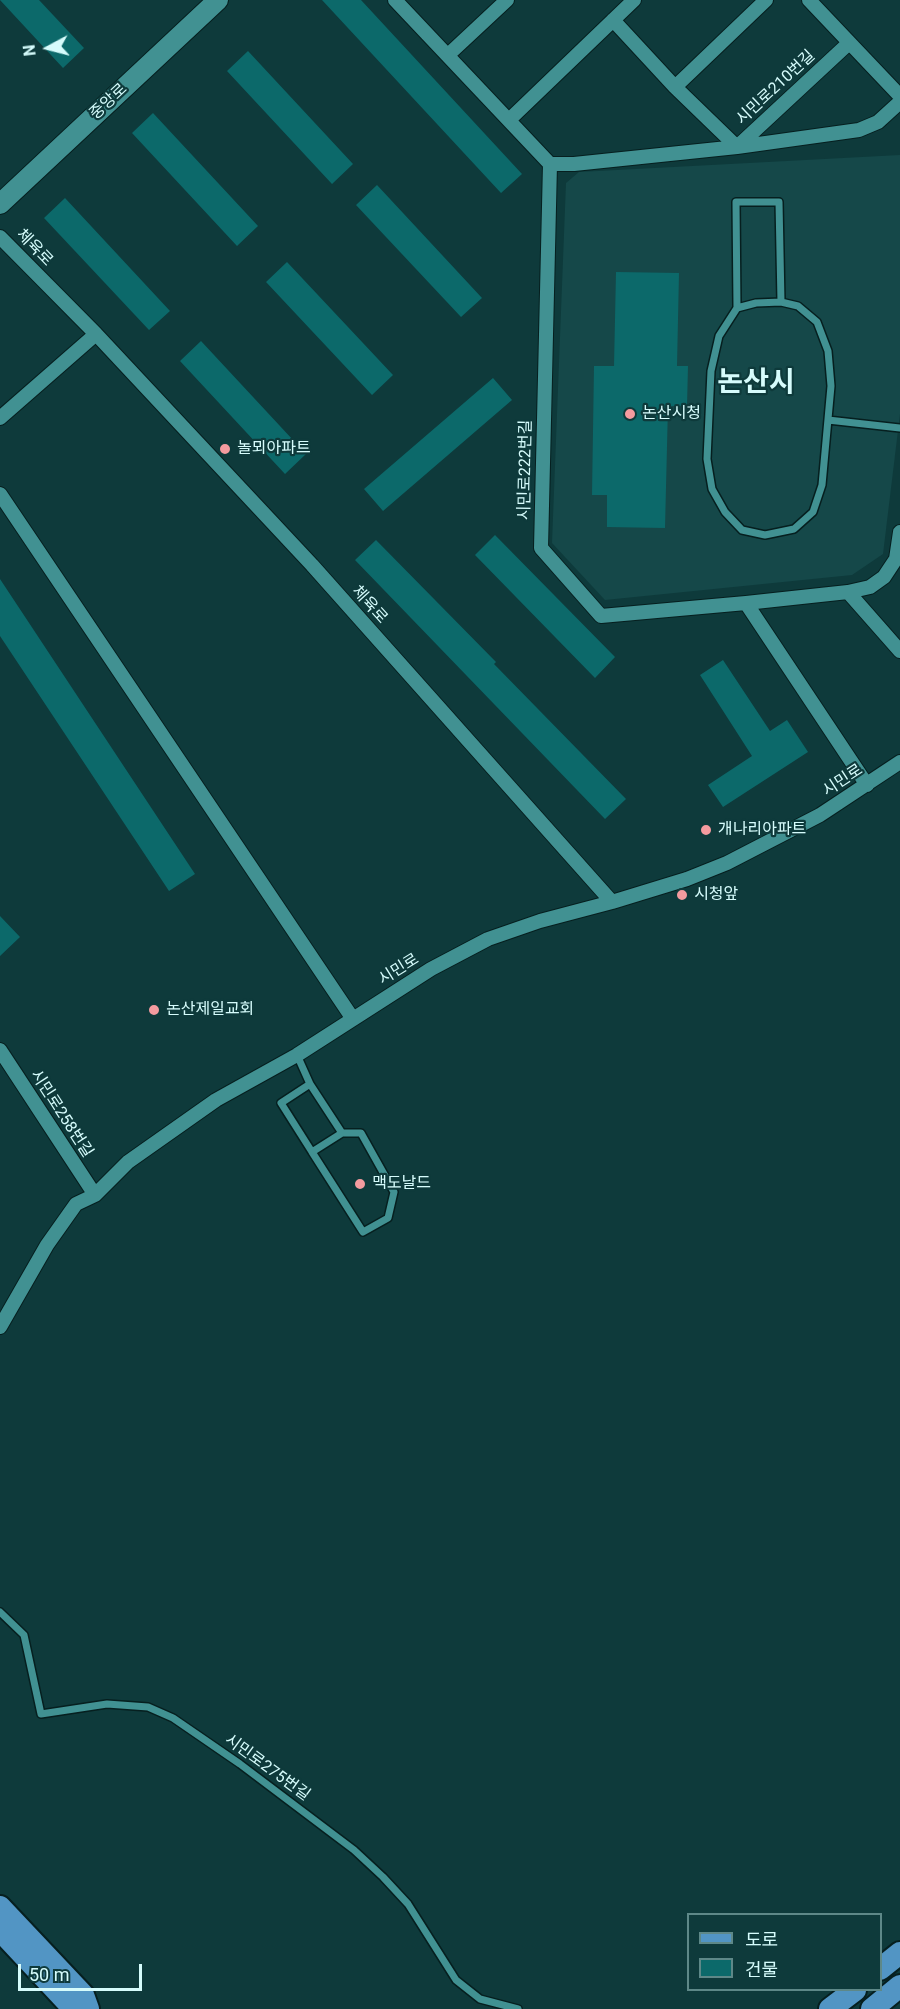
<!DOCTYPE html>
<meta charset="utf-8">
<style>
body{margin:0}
#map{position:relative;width:900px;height:2009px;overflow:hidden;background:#0e3a3b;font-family:Roboto,"Noto Sans KR",sans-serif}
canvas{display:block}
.legend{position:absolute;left:687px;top:1913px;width:195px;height:78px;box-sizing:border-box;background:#0e3a3b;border:2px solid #5e8888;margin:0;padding:8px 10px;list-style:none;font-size:18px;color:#d6fcfc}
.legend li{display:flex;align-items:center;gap:12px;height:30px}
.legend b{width:30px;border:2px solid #5e8888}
.north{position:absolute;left:18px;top:18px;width:60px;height:60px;-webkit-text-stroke:4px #0e3a3b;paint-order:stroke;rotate:263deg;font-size:16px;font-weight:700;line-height:24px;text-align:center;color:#d6fcfc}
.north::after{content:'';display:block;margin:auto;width:21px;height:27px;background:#d6fcfc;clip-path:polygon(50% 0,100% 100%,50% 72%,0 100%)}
.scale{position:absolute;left:18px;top:1964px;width:124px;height:27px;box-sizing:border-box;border:3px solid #d6fcfc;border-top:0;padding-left:8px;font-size:18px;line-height:21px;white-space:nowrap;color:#d6fcfc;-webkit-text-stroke:4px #0e3a3b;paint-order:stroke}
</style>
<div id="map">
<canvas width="900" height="2009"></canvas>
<ul class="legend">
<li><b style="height:8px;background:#5295c4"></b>도로</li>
<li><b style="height:16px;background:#0c696a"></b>건물</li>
</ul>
<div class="north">N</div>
<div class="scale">50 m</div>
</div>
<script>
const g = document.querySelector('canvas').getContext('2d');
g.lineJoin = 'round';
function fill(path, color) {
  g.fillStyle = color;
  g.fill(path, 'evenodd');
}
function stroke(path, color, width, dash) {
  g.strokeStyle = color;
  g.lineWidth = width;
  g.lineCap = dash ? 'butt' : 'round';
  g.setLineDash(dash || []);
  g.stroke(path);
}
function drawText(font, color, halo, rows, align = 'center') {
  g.font = font + ' Roboto,"Noto Sans KR",sans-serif';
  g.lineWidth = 4.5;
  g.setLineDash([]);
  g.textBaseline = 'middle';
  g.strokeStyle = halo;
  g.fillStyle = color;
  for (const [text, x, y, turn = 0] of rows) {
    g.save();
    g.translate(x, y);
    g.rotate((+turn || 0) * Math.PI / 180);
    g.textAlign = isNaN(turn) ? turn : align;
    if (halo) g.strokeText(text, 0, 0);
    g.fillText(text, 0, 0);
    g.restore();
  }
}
fill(new Path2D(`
 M900,155v259l-17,140 -31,21 -247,25 -53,-57 14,-360 13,-11z`), '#154849');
fill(new Path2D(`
 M0,0h39l45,48 -21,20z
 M322,0h39l161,174 -21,19z
 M248,51l105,113 -21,20 -105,-113z
 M153,113l105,113 -21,20 -105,-113z
 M377,185l105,113 -21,19 -105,-112z
 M65,198l105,113 -21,19 -105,-112z
 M287,262l106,113 -21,20 -106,-113z
 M616,272l63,1 -2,93h11l-1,40h-19l-3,122 -58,-1v-32h-15l2,-129h20z
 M201,341l105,113 -21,20 -105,-113z
 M493,378l19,22 -129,111 -19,-22z
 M495,535l120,122 -20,21 -120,-123z
 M376,540l120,122 -2,2 132,135 -21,20 -250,-259z
 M0,579l195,295 -26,17 -169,-255z
 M723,660l47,71 17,-11 21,32 -85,55 -15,-22 44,-29 -52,-81z
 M0,916l20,21 -20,19z`), '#0c696a');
const lane = new Path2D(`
 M781,302l17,4 19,16 11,29 3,35 -9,99 -9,27 -19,17 -29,6 -23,-5 -17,-18 -13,-23 -5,-30 4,-88 8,-35 18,-28 19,-5z
 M737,308l-1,-106h43l2,100
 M828,420l72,8
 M297,1055l13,29 32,49 -30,19 -31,-49 29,-19
 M312,1152l51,80 25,-14 6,-26 -33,-59h-19
 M0,1612l24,23 17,79 66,-10 41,3 25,11 67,46 114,86 29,27 25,27 48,76 24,19 38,10`);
const street = new Path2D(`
 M395,0l155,164 -9,384 60,68 145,-13 102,-11 22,-5 14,-10 12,-18 4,-27
 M809,0l91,96
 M613,20l62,67 62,60 112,-104
 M448,55l59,-55
 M675,87l91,-87
 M509,120l125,-120
 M550,164h24l163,-17 122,-17 19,-8 22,-20
 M0,237l96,97 216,231 300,337
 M0,418l96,-84
 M0,494l353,525
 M848,592l52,59
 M746,603l121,182
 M0,1050l95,145
 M0,1327l47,-82 29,-41 19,-9 33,-33 88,-62 81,-45 134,-86 57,-30 52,-18 72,-19 75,-23 40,-16 93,-48 80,-53`);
const secondary = new Path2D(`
 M0,204l218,-204`);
const primary = new Path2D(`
 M0,1907l83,88 5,14
 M0,1930l72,77 10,2
 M880,1969l20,-16
 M830,2009l25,-19
 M872,2009l28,-23`);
stroke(lane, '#061f1f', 10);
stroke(street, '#061f1f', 16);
stroke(secondary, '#061f1f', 22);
stroke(primary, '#061f1f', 26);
stroke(lane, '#419192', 7);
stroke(street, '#419192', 14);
stroke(secondary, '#419192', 20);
stroke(primary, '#5295c4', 22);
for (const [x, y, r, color] of [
 [630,414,6,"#f49b9f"],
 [225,449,6,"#f49b9f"],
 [706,830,6,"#f49b9f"],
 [682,895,6,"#f49b9f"],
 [154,1010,6,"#f49b9f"],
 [360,1184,6,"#f49b9f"]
]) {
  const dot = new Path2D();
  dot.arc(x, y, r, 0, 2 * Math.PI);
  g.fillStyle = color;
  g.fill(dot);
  stroke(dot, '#0e3a3b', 2);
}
drawText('16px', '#d6fcfc', '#0e3a3b', [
 ["시민로210번길",776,88,-43],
 ["중앙로",109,102,-43],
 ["체육로",34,248,46],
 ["시민로222번길",526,470,-89],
 ["체육로",369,605,48],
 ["시민로",843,781,-33],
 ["시민로",399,970,-32],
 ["시민로258번길",61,1114,57],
 ["시민로275번길",267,1768,36]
]);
drawText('16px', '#d6fcfc', '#0e3a3b', [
 ["논산시청",642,414],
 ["놀뫼아파트",237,449],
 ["개나리아파트",718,830],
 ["시청앞",694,895],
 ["논산제일교회",166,1010],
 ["맥도날드",372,1184]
], 'left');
drawText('bold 28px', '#d6fcfc', '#0e3a3b', [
 ["논산시",756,384]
]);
</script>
